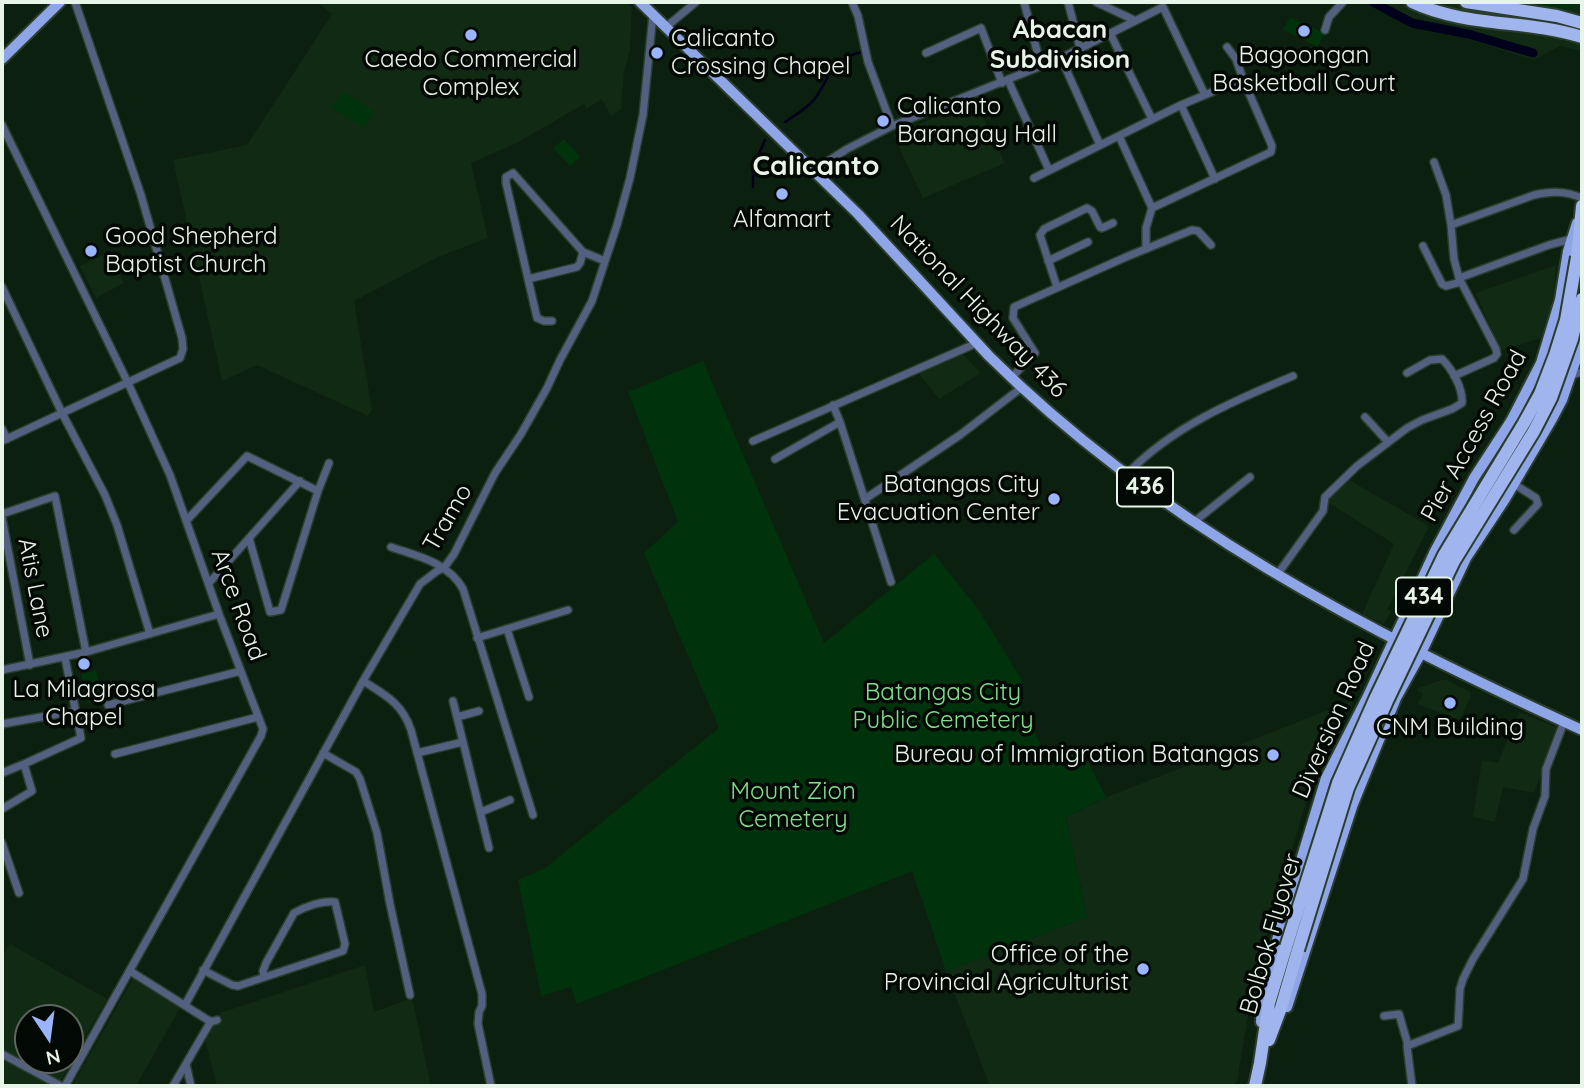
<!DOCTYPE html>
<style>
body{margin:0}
#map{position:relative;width:1584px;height:1088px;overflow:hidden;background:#0c200f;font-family:Quicksand,sans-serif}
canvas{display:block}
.frame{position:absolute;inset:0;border:4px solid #e7f4e8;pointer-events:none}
.north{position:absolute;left:14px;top:1004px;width:70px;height:70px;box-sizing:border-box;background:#020803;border:2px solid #5e665f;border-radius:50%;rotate:167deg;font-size:19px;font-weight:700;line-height:28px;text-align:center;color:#e7f4e8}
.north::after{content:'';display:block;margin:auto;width:24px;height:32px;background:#9ab5fd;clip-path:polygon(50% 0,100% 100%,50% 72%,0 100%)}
</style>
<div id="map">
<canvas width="1584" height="1088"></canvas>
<div class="frame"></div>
<div class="north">N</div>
</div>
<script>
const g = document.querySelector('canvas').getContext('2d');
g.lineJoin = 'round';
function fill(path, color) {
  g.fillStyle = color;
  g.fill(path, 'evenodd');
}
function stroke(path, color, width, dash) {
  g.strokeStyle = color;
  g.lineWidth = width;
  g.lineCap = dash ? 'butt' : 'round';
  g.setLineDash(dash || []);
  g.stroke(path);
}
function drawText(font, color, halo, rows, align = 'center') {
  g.font = font + ' Quicksand,sans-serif';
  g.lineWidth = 7;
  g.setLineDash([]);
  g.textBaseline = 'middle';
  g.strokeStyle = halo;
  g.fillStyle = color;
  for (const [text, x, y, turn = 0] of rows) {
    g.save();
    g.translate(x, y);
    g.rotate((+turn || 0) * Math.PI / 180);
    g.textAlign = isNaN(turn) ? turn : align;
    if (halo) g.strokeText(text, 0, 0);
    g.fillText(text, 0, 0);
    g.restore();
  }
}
fill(new Path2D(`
 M317,2h309l6,5 -2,43 -6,22 -3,37 -10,7 -9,-17 -16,10 -2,-5 -67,39 -46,20 17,75 -50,19 -84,44 18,109 -4,6 -111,-51 -35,16 -49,-221 74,-15 85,-131z
 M1367,2h215v49l-22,-5 -26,14 -64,-20 -58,-13z
 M975,101l30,62 -82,35 -30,-63z
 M109,252l15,31 -28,15 -16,-32z
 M1556,265l-3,34 -12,39 -41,13 -24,-58z
 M962,353l19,20 -42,26 -22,-28z
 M1349,480l80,46 -42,84 4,1 -7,13 -22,-10 32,-70 -65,-41 -1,-5z
 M1444,679l28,14 -12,27 -42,-16 5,-10 -7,-5z
 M1354,700l-34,62 -17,50 -49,168 -17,101 -4,5h-243l-44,-115 141,-54 -21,-100 41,-20z
 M1519,712l40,16 -25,65 -31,-6 -8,35 -22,-5 9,-57 16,3z
 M10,944l97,55 -47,83 -58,-32v-93zM28,1018h42v42h-42z
 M365,965l9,47 38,-14 19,88h-214l-12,-46 15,-27z
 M133,979l47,29 -44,78h-64z
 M2,1057l54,29h-54z`), '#102a13');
fill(new Path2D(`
 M1518,2h63l-7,5 -10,2z
 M1290,17l34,16 -6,14 -35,-17z
 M343,91l31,20 -11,16 -31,-19z
 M564,139l16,18 -10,9 -17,-18z
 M703,361l121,282 110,-89 44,55 44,71 -9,16 34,59 32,-11 27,53 -40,20 21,100 -141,54 -34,-100 -335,133 -6,-17 -30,9 -23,-116 27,-12 174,-140 -75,-175 34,-31 -50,-130z
 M96,670l6,29 -15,4 -6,-29z`), '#00320b');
stroke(new Path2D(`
 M785,122c10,-7 25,-15 31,-25 17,-24 13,-38 46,-45
 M753,187v-20l12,-27`), '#01001c', 2.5);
stroke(new Path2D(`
 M1373,2l39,21 56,11 65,19`), '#01001c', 9);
const minor = new Path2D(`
 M852,2l6,14 10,46 24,64
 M1024,2l17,64
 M1068,2l12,46
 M1096,2l38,18
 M666,27l30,-25
 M1325,30l4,-13 14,-15
 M1110,33l42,86
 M926,53l55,-25 21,55
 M1061,58l39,87
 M1008,80l41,90
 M1181,105l34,74
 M2,125l126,258 42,92 49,139 44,115 -2,7 -196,350
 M1119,136l33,72 -6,20v21
 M1434,162l12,33 5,30 3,34 5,19 37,71 1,5 -3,4 -40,18
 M814,170l33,-21 45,-23 169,-68 102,-51 42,88
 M1034,178l147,-73 62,-26
 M1152,208l119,-56 1,-6 -29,-67 -7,-20 -9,-12
 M1451,225l83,-30c18,-4 31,-4 48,3
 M1423,246l19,38 4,2 15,-4
 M583,252l22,9
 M1048,261l40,-19
 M1459,278l90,-33 22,-6
 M528,279l49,-12 3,-4 3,-11 -70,-79 -7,4v6l31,135 7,3h8
 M2,287l60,126 43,82 12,30 33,109
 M1057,287l-17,-52 4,-6 43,-21 5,3 8,16 2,1 11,-5
 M1571,375l11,-3
 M1011,378l24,-25 -22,-35 1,-11 112,-50 66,-27 6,1 13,14
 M833,405l7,17 51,160
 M1365,417l23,25
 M2,429l5,10
 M2,441l178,-83 3,-9 -1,-11 -41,-143 -66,-193
 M753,441l224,-98
 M775,459l65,-37
 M1127,474c45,-47 106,-73 166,-98
 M865,499l95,-64 61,-47
 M2,514l53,-18 31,156
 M2,518l28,147
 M187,520l60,-64 71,35
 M1194,522l56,-45
 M1514,530l24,-26 -2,-6 -22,-14
 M249,538l21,74 11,-2 37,-119 11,-28
 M391,547c26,9 57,15 72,42l70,226
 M1277,575l46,-64 2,-14 32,-31 50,-38 15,-8 30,-11 10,-6c1,-15 -10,-34 -20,-44l-12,1 -23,13
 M209,583l91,-102
 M507,629l22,68
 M477,638l91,-28
 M2,670l84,-18 133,-38
 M363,681c22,14 39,22 48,49l71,264v12l-3,6 -1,12 13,62
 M453,701l36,147
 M108,705l133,-34
 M457,717l22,-6
 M2,724l73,-13
 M323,753l33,19 4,7 17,54 13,71 20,91
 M417,753l46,-11
 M115,754l143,-37
 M2,773l22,-9 57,-26 -16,-80
 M2,809l30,-18 -8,-27
 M481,812l29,-12
 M2,843l17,50
 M203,970l29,15 6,1 105,-35 2,-7 -10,-42c-12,-2 -31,5 -41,11l-28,50 -3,8 1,6
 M130,971l81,51 6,-2
 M185,1005l178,-324 57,-97 17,-13 7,-3 10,-14 41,-81 26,-39 26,-46 13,-28 32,-59 25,-76 13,-47 13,-63 10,-101
 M1384,1016l15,-2 9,31
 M2,1054l59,32
 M186,1064l5,22
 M173,1086l38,-65
 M1412,1086l-5,-40 51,-20 2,-37 3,-10 10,-20 50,-80 10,-50 12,-33 1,-27 18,-47`);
const primary = new Path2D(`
 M640,2l218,212 131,142c169,168 379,276 593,374
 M2,59l58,-57
 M1287,1007l66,-203 43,-106 25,-45 45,-95 39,-59 47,-80 10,-19 20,-58
 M1261,1022l1,-23 16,-63 48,-158 41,-80 68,-147 39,-73 37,-57 30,-58 19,-63 8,-49 9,-28`);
const trunk = new Path2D(`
 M1412,2c56,26 113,17 170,35
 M1466,2l91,14 25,7
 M1577,257l5,-51
 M1269,1040l12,-32 17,-58
 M1255,1086l5,-23 9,-60 17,-56`);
stroke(minor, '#2b3e2d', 10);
stroke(primary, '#2b3e2d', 14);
stroke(trunk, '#2b3e2d', 16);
stroke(minor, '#54607f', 7);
stroke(primary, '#8ea6e7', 10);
stroke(trunk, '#a0b5ed', 12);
const trunkBridge = new Path2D(`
 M1286,947l52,-164 38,-86 68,-142 80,-132 16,-29 15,-39 11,-35 11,-63
 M1298,950l50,-162 39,-87 67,-140 80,-130 17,-33 21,-59 10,-40`);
stroke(trunkBridge, '#2b3e2d', 16, []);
stroke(trunkBridge, '#a0b5ed', 12);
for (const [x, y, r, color] of [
 [1304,31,7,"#9ab5fd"],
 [471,35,7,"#9ab5fd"],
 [657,53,7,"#9ab5fd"],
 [883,121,7,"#9ab5fd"],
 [782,194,7,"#9ab5fd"],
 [91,251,7,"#9ab5fd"],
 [1054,499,7,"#9ab5fd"],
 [84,664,7,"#9ab5fd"],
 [1450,703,7,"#9ab5fd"],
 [1273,755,7,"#9ab5fd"],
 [1143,969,7,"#9ab5fd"]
]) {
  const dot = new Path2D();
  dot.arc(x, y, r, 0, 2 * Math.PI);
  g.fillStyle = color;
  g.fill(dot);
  stroke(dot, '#020803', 2.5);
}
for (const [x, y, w] of [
 [1145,487,56],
 [1424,597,56]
]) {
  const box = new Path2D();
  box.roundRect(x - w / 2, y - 19.5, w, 39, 5);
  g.fillStyle = '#020803';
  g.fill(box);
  stroke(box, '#e7f4e8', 2);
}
drawText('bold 23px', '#e7f4e8', null, [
 ["436",1145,487],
 ["434",1424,597]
]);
drawText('24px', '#e7f4e8', '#020803', [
 ["Calicanto",671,39,"left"],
 ["Crossing Chapel",671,67,"left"],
 ["Bagoongan",1304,56],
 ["Basketball Court",1304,84],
 ["Caedo Commercial",471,60],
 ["Complex",471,88],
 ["Calicanto",897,107,"left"],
 ["Barangay Hall",897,135,"left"],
 ["Alfamart",782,220],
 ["Good Shepherd",105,237,"left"],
 ["Baptist Church",105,265,"left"],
 ["Batangas City",1040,485,"right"],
 ["Evacuation Center",1040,513,"right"],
 ["La Milagrosa",84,690],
 ["Chapel",84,718],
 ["CNM Building",1450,728],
 ["Bureau of Immigration Batangas",1259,755,"right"],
 ["Office of the",1129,955,"right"],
 ["Provincial Agriculturist",1129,983,"right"]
]);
drawText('24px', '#e7f4e8', '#020803', [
 ["National Highway 436",978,307,46],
 ["Pier Access Road",1474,436,-61],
 ["Tramo",448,518,-60],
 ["Atis Lane",35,588,79],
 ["Arce Road",238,605,70],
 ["Diversion Road",1334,720,-66],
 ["Bolbok Flyover",1271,934,-74]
]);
drawText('24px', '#82e08c', '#020803', [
 ["Batangas City",943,693],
 ["Public Cemetery",943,721],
 ["Mount Zion",793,792],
 ["Cemetery",793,820]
]);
drawText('bold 26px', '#e7f4e8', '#020803', [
 ["Abacan",1060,30],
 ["Subdivision",1060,60]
]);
drawText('bold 28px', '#e7f4e8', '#020803', [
 ["Calicanto",816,167]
]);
</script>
